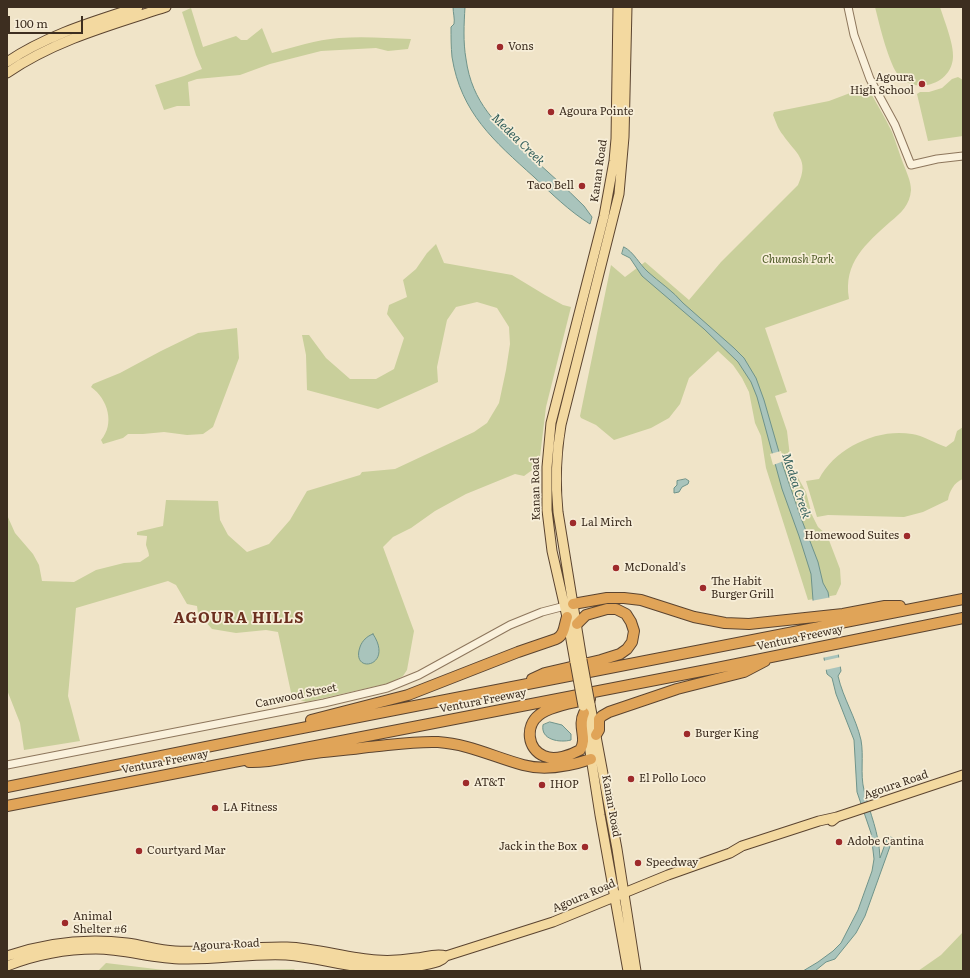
<!DOCTYPE html>
<style>
body{margin:0}
#map{position:relative;width:970px;height:978px;overflow:hidden;background:#f0e4c8;font-family:Literata,serif}
canvas{display:block}
.frame{position:absolute;inset:0;border:8px solid #3d2e20;pointer-events:none}
.scale{position:absolute;left:8px;top:16px;width:75px;height:18px;box-sizing:border-box;border:2px solid #3d2e20;border-top:0;padding-left:5px;font-size:12px;line-height:14px;white-space:nowrap;color:#3d2e20;-webkit-text-stroke:3px #f7eed8;paint-order:stroke}
</style>
<div id="map">
<canvas width="970" height="978"></canvas>
<div class="frame"></div>
<div class="scale">100 m</div>
</div>
<script>
const g = document.querySelector('canvas').getContext('2d');
g.lineJoin = 'round';
function fill(path, color) {
  g.fillStyle = color;
  g.fill(path, 'evenodd');
}
function stroke(path, color, width, dash) {
  g.strokeStyle = color;
  g.lineWidth = width;
  g.lineCap = dash ? 'butt' : 'round';
  g.setLineDash(dash || []);
  g.stroke(path);
}
function drawText(font, color, halo, rows, align = 'center') {
  g.font = font + ' Literata,serif';
  g.lineWidth = 3.5;
  g.setLineDash([]);
  g.textBaseline = 'middle';
  g.strokeStyle = halo;
  g.fillStyle = color;
  for (const [text, x, y, turn = 0] of rows) {
    g.save();
    g.translate(x, y);
    g.rotate((+turn || 0) * Math.PI / 180);
    g.textAlign = isNaN(turn) ? turn : align;
    if (halo) g.strokeText(text, 0, 0);
    g.fillText(text, 0, 0);
    g.restore();
  }
}
fill(new Path2D(`
 M875,7h65c4,13 14,37 13,50 -1,27 -37,38 -54,19 -10,-11 -20,-53 -24,-69z
 M191,8l12,39 33,-11 5,4h6l15,-12 10,25c22,-6 44,-13 67,-15 24,-2 48,0 72,1l-3,10 -20,2 -12,-3 -55,3 -51,13 -30,11 -43,4 -9,3 2,24h-13l-13,4 -9,-25 29,-9 18,-7 -6,-14 -14,-43z
 M958,77l5,3v56l-35,5 -11,-47 3,-2h9l13,-4 10,-9z
 M866,87l2,1c8,15 17,29 24,44 4,10 7,21 11,31 3,8 8,18 8,27 -1,15 -10,23 -21,32 -24,22 -47,40 -41,77l-84,29 22,64 -12,4 12,35 4,34 15,27 6,23 6,12 9,8 13,34 1,15 -5,11 -28,5 -42,-132 -5,-32 -6,-13 -6,-31 -7,-14 -9,-13 -15,-14 -29,27 -9,26 -11,14 -18,10 -37,12 -18,-15 -15,-7 -1,-2 31,-151 14,12 20,-15 44,38 32,-38 77,-77c12,-26 -2,-31 -15,-50 -5,-6 -7,-13 -10,-20l1,-3 55,-11z
 M436,244l8,19 68,12 33,20 18,10 8,2 -25,100 -7,58 -15,11 -9,-2 -49,20 -31,17 -24,17 -18,9 -10,10 31,84 -7,39 -4,6 -13,7 -84,19 -14,-5 -14,-65 -12,-2 -30,3 -24,-4 -14,-16 -1,-7 -10,-2 -11,-19 -8,-4 -92,27 -8,88 12,45 -56,9 -4,-27 -13,-33v-175l8,18 18,21 6,11 3,16 32,1 22,-12 28,-7 16,-1 9,-6c0,-4 -2,-7 -3,-11 0,-3 1,-6 1,-9l-10,-1v-3l26,-6 3,-26 52,1 2,19 8,15 19,17 22,-8 21,-24 17,-29 53,-16 2,-3 33,-3 79,-37 13,-9 12,-20 7,-33 4,-26 -1,-17 -12,-19 -20,-6 -21,5 -9,13 -10,47 1,15 -60,27 -71,-19 -1,-35 -4,-20h7l17,23 24,21h26l18,-10 10,-31 -17,-24 2,-9 18,-8 -4,-17 13,-11 11,-16z
 M237,328l2,30 -26,69 -10,7 -16,1 -23,-3 -21,2h-15l-5,4 -20,6 -2,-4c14,-16 7,-41 -10,-53l2,-3 27,-11 41,-22 37,-18z
 M963,427v52c-9,3 -14,13 -15,21l-25,12 -19,5 -76,-2 -11,2 -11,-36 13,-2c16,-31 58,-51 93,-45 10,1 24,10 34,13l8,-6 3,-10z
 M963,932v39h-45l23,-16z
 M106,963l66,8 122,-2 2,2h-198z`), '#c9cf9b');
const water = new Path2D(`
 M453,7h12c-1,17 -2,35 1,52 6,44 31,66 62,95 19,17 38,34 56,52l8,11 -2,7c-21,-13 -38,-30 -56,-47 -40,-36 -73,-64 -82,-120 -1,-10 -1,-20 -1,-30l3,-3c1,-5 -1,-11 -1,-17z
 M624,247c10,5 15,17 24,25 11,10 25,19 35,31l51,45 10,10 12,20 8,22 19,66 18,52 17,44 5,21 5,9 13,79 -3,5c5,22 18,42 23,64 3,16 -1,34 3,50 6,24 15,42 16,68l8,-22 5,2 -28,78 -9,17 -21,26 -9,3 -11,9h-12l15,-9 15,-11 8,-8 17,-33 14,-39 2,-12 -3,-26 -14,-41 -3,-52 -18,-46 -4,-16 -5,-4 -14,-74 -2,-26 -12,-38 -17,-47 -25,-92 -6,-15 -13,-20 -34,-33 -62,-53 -12,-18 -8,-4z
 M686,479l3,2 -1,3 -6,3 -3,5 -5,1v-5l3,-3v-4z
 M373,634c22,33 -23,41 -13,13 2,-6 7,-11 13,-13z
 M550,722l12,3 9,9v6c-11,3 -31,0 -28,-15z`);
fill(water, '#a9c4bc');
stroke(water, '#6f938a', 1);
fill(new Path2D(`
 M781,451l3,10 -11,4 -3,-11z
 M832,597l2,12 -20,4 -3,-12z
 M834,612l7,42 -19,4 -8,-43z
 M841,657l2,9 -18,4 -2,-9z`), '#f0e4c8');
const minor = new Path2D(`
 M848,7l6,28 16,44 25,46 16,40 26,-6 26,-3
 M7,765l317,-62 63,-15 32,-13 91,-50 32,-13 23,-6`);
const major = new Path2D(`
 M7,62c40,-27 85,-40 131,-55
 M7,73c48,-33 104,-48 159,-66
 M582,660l-24,-148c-3,-30 -2,-58 3,-87l58,-231 5,-57 3,-130
 M575,662l-8,-45 -15,-66 -5,-41v-43l4,-44 53,-207 10,-55 2,-22 2,-132
 M590,704l27,145 19,122
 M585,719l15,96 28,156
 M832,821l5,-4 126,-42
 M7,956c38,-13 79,-18 120,-13 16,2 31,7 48,8 37,2 74,-5 112,-4 30,1 60,11 90,13 13,1 26,0 39,-2 10,-1 20,-5 30,-2
 M7,966c28,-11 59,-17 89,-17 29,0 58,10 87,10 35,1 69,-6 103,-4 26,2 50,9 75,12 21,2 43,2 63,-2 9,-2 16,-2 22,-9l107,-34 115,-47 62,-22 12,-7 77,-25 18,-4`);
const highway = new Path2D(`
 M573,604l34,-6h17l17,2 53,17 31,6 24,1 94,-10 42,-8h15
 M532,679l13,-6 56,-13 19,-6 7,-5 5,-7 2,-11 -3,-9 -5,-8 -10,-5h-9l-21,6 -9,9
 M584,713c-7,14 4,25 -4,37 -9,5 -25,11 -36,6 -17,-7 -19,-30 -5,-41 11,-9 37,-13 51,-16
 M311,720l97,-25 110,-43 38,-13c9,-4 8,-14 11,-22
 M596,735l3,-5v-11l3,-3 7,-4 68,-23 67,-17 21,-11
 M249,762c20,1 39,-5 59,-8 20,-3 40,-4 60,-7 23,-2 47,-6 70,-5 30,2 56,15 85,23 22,6 47,1 68,-6
 M7,787l244,-49 712,-139
 M7,806l710,-138 246,-50`);
stroke(minor, '#8d765c', 9);
stroke(major, '#5b4430', 11);
stroke(highway, '#5b4430', 12);
stroke(minor, '#faf1dc', 7);
stroke(major, '#f3d9a0', 9);
stroke(highway, '#e0a458', 10);
const majorBridge = new Path2D(`
 M582,660l8,44
 M575,662l8,44`);
stroke(majorBridge, '#5b4430', 11, []);
stroke(majorBridge, '#f3d9a0', 9);
for (const [x, y, r, color] of [
 [500,47,4,"#9e2a2b"],
 [922,84,4,"#9e2a2b"],
 [551,112,4,"#9e2a2b"],
 [582,186,4,"#9e2a2b"],
 [573,523,4,"#9e2a2b"],
 [907,536,4,"#9e2a2b"],
 [616,568,4,"#9e2a2b"],
 [703,588,4,"#9e2a2b"],
 [687,734,4,"#9e2a2b"],
 [631,779,4,"#9e2a2b"],
 [466,783,4,"#9e2a2b"],
 [542,785,4,"#9e2a2b"],
 [215,808,4,"#9e2a2b"],
 [839,842,4,"#9e2a2b"],
 [585,847,4,"#9e2a2b"],
 [139,851,4,"#9e2a2b"],
 [638,863,4,"#9e2a2b"],
 [65,923,4,"#9e2a2b"]
]) {
  const dot = new Path2D();
  dot.arc(x, y, r, 0, 2 * Math.PI);
  g.fillStyle = color;
  g.fill(dot);
  stroke(dot, '#f7eed8', 1.5);
}
drawText('11px', '#3d2e20', '#f7eed8', [
 ["Vons",508,47],
 ["Agoura",914,78,"right"],
 ["High School",914,91,"right"],
 ["Agoura Pointe",559,112],
 ["Taco Bell",574,186,"right"],
 ["Lal Mirch",581,523],
 ["Homewood Suites",899,536,"right"],
 ["McDonald's",624,568],
 ["The Habit",711,582],
 ["Burger Grill",711,595],
 ["Burger King",695,734],
 ["El Pollo Loco",639,779],
 ["AT&T",474,783],
 ["IHOP",550,785],
 ["LA Fitness",223,808],
 ["Adobe Cantina",847,842],
 ["Jack in the Box",577,847,"right"],
 ["Courtyard Mar",147,851],
 ["Speedway",646,863],
 ["Animal",73,917],
 ["Shelter #6",73,930]
], 'left');
drawText('11px', '#3d2e20', '#f7eed8', [
 ["Kanan Road",599,171,-82],
 ["Kanan Road",536,489,-91],
 ["Ventura Freeway",800,638,-12],
 ["Canwood Street",296,696,-12],
 ["Ventura Freeway",483,701,-11],
 ["Ventura Freeway",165,762,-11],
 ["Agoura Road",896,785,-19],
 ["Kanan Road",611,806,80],
 ["Agoura Road",584,896,-23],
 ["Agoura Road",226,945,-3]
]);
drawText('italic 11px', '#4d5a26', '#f7eed8', [
 ["Chumash Park",798,260]
]);
drawText('italic 12px', '#2f5d5a', '#f7eed8', [
 ["Medea Creek",518,140,44],
 ["Medea Creek",796,486,72]
]);
g.letterSpacing = '1px';
drawText('bold 15px', '#6b2e1e', '#f7eed8', [
 ["AGOURA HILLS",239,619]
]);
g.letterSpacing = '0px';
</script>
